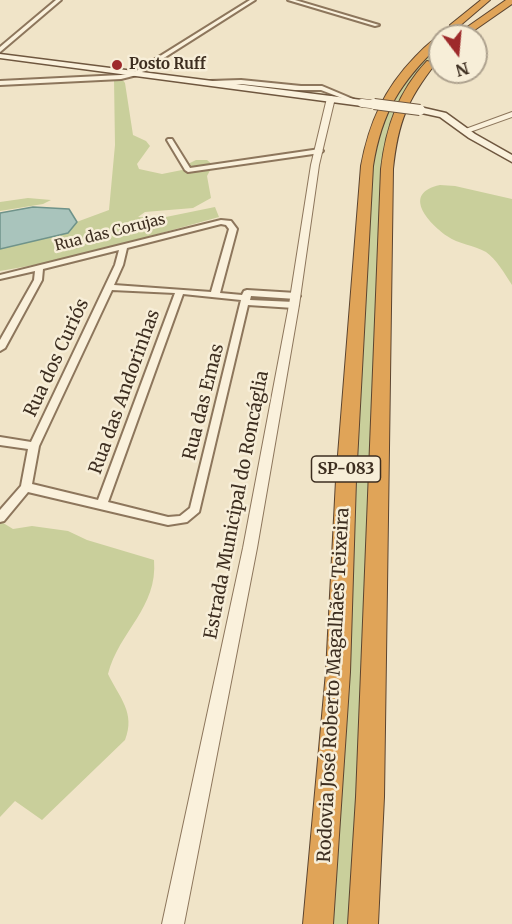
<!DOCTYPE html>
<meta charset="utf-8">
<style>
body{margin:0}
#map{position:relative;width:512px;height:924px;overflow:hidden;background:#f0e4c8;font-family:Merriweather,serif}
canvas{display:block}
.north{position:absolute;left:428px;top:24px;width:60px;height:60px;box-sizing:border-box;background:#f7eed8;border:2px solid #ada18e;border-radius:50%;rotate:164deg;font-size:16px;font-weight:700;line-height:24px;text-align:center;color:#3d2e20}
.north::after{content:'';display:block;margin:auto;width:21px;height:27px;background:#9e2a2b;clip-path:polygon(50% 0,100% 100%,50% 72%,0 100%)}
</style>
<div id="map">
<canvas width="512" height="924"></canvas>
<div class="north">N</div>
</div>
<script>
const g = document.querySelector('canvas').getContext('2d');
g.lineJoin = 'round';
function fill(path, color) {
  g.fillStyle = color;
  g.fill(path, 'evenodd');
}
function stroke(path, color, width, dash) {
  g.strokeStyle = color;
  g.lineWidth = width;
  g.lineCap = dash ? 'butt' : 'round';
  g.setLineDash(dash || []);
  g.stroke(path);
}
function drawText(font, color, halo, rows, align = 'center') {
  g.font = font + ' Merriweather,serif';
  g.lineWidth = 5;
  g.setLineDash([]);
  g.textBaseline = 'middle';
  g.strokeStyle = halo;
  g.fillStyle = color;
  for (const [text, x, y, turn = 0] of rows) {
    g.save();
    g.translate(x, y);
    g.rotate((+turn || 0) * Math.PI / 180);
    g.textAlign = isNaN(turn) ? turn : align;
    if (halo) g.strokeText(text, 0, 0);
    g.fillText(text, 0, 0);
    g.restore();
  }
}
fill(new Path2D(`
 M440,42v9c-23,21 -37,41 -48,70l-39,803h-25l24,-379 20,-372 3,-29 20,-54z
 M114,79h8l3,4 8,52 13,6 4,5 -13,18 2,5 23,5 25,-5 1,-5 8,-4h11l6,5 -6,11 4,22 -18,10 -48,4 -7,5 23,1 54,-11 4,10 -151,42 -68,12v-35l63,-9 46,-17 6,-65z
 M440,185l15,1 57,13v86c-7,-11 -16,-26 -26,-33 -12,-7 -28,-8 -39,-16 -20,-14 -45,-43 -7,-51z
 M28,198l23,2 -8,4 -43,7v-9z
 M0,521l13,8 19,-3 36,5 19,9 67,20c4,48 -35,71 -46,114 11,23 28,39 17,66l-83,80 -27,-19 -15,16z`), '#c9cf9b');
const water = new Path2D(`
 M33,207l36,2 8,13 -9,11 -68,16v-36z`);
fill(water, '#a9c4bc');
stroke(water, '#6f938a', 1.5);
const minor = new Path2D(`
 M56,0h5l-61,52v-5z
 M250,0h5l-118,75 -16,4 -121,6v-4l121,-6 12,-2z
 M288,0h7l84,25 -4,1z
 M241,80l60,6h21l38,16 -5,1 -34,-13h-26l-54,-6 -31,1 -3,-2 3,-2z
 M168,139h4l18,29 130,-19 3,2 -3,2 -132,19 -3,-2 -18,-30z
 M221,220l10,1 6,8 -17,64 22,2 2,-4 3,-1 49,3 4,3 -4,3 -45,-3 -1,4 44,2 4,3 -4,3 -46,-3 -49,207 -12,10 -19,3 -140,-33 -24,29 -4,1v-12l21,-24 7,-37 -28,-4v-8l31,5 84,-177 4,-15 -76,19 -1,11 -37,68 -5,3v-11l34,-60 1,-9 -35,8v-4zM221,224l5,1 3,4 -18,63 -97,-7 9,-20 4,-17zM112,290l63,3 -77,207 -66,-16 7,-38zM183,294l58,6 -51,208 -10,8 -12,1 -60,-15z`);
const tertiary = new Path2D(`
 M331,96l4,2 -16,67 -20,140 -42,243 -73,376h-22l81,-376 46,-243 22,-140 16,-67z
 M512,112v5l-45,16 -7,-2z`);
const secondary = new Path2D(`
 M0,54l362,46 4,3 -4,3 -362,-48z
 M420,107l26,6 29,21 37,21v7l-43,-24 -29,-21 -23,-5 -1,-2z`);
const motorway = new Path2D(`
 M481,0h9l-34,29h-6v-4z
 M506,0h6v4l-46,32h-6v-4z
 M440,36v8c-40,39 -58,67 -67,122l-17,314 -6,192 -17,252h-30l23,-252 10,-192 25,-314c8,-43 23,-77 54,-109 7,-7 16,-17 25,-21z
 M427,61l9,2c-29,37 -38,59 -43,106l-9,628 -6,127h-30l8,-127 25,-628c5,-42 17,-77 46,-108z`);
stroke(minor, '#8d765c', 4);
stroke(tertiary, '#8d765c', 2);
stroke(secondary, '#6f573f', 3);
stroke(motorway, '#5b4430', 2);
fill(minor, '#faf1dc');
fill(tertiary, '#faf1dc');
fill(secondary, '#faf1dc');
fill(motorway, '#e0a458');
const secondaryBridgeFar1 = new Path2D(`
 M362,103l24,3`);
const secondaryBridge = new Path2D(`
 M374,104l46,6`);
stroke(secondaryBridgeFar1, '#6f573f', 9, []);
stroke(secondaryBridge, '#6f573f', 12, []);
stroke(secondaryBridgeFar1, '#faf1dc', 8);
stroke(secondaryBridge, '#faf1dc', 10);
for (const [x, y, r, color] of [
 [117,65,6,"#9e2a2b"]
]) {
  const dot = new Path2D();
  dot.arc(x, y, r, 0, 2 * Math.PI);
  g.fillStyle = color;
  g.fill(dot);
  stroke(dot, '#f7eed8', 2);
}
drawText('bold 15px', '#3d2e20', '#f7eed8', [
 ["Posto Ruff",129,65]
], 'left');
drawText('15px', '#3d2e20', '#f7eed8', [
 ["Rua das Corujas",110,233,-14]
]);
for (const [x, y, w] of [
 [346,469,69]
]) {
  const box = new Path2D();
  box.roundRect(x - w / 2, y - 13, w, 26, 4.5);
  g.fillStyle = '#f7eed8';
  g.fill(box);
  stroke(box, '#3d2e20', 1.5);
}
drawText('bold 16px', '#3d2e20', null, [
 ["SP-083",346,469]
]);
drawText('18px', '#3d2e20', '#f7eed8', [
 ["Rua dos Curiós",57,358,-65],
 ["Rua das Andorinhas",125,392,-70],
 ["Rua das Emas",204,402,-76],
 ["Estrada Municipal do Roncáglia",237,505,-79],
 ["Rodovia José Roberto Magalhães Teixeira",334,685,-87]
]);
</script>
